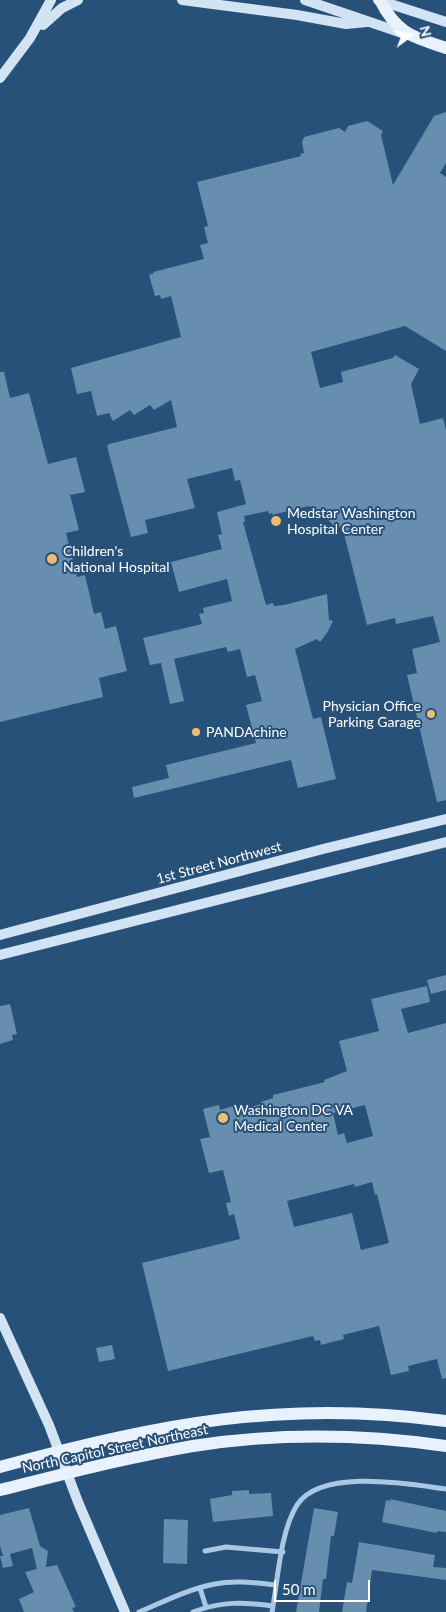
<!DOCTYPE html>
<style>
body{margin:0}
#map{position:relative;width:446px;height:1612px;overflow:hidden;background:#275179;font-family:Lato,sans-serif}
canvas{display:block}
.north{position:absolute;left:386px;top:10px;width:50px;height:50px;-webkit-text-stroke:4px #275179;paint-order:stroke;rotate:76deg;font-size:14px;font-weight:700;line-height:20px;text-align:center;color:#fff}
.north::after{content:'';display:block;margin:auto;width:18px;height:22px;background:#fff;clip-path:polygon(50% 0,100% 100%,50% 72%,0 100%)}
.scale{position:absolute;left:274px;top:1580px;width:96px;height:22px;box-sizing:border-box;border:2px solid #fff;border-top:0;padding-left:6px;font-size:15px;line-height:18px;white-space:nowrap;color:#fff;-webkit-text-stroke:4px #275179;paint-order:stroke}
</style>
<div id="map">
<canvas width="446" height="1612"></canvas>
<div class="north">N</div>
<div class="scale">50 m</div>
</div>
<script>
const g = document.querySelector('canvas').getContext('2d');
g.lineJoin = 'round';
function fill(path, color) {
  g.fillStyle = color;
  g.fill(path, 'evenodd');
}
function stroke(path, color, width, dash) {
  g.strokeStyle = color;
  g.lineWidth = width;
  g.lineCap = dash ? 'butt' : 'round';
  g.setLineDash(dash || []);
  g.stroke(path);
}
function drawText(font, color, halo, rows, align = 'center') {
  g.font = font + ' Lato,sans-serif';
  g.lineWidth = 4;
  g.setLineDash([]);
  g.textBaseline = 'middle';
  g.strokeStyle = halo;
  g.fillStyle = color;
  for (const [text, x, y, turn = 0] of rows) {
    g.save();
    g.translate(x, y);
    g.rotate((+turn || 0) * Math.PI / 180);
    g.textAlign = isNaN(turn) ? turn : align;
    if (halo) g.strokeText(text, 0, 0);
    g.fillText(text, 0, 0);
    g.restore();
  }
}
fill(new Path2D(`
 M446,112v51l-6,10 6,4v174l-41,-25 -94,26 9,36 23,-6 -2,-10 52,-14 2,-3 24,14 -8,15 9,40 23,-6 3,12v370l-9,2 -30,-127 10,-2 -5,-24 28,-7 -7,-26 -37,8 -1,-6 -28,7 -25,-99 -7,2 -8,-10 -18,-12 -37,9v-2l-3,1 -1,-3 -24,5 1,6h-2l23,83 7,-2 1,3 10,-1 43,-11 2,26 4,1 -6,12 -7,9 -3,-3 -22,10 18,70 8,-2 15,62 -38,9 -7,-28 -157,38 -2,-11 37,-9 -3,-13 90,-22 -10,-38 16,-4 -7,-26 -8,2 -7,-28 -12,3 -2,-5 -52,12 10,42 -14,3 -9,-41 -11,2 -7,-27 59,-14 -3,-10 5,-1 -1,-5 29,-7 -5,-22 -48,13 -8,-30 51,-13 -4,-14 4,-1 -5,-22 29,-8 -6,-24 -5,1 -3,-13 -45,11 8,29 -50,12 3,13 -17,4 -24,-91 2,-2 68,-17 -6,-27 -17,10 -4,-5 -16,10 -4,-5 -17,11 -4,-8 -12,3 -6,-25 -14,3 -6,-26 110,-31 -10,-41 -10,3 -1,-4 -5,1 -6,-21 5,-2 -1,-1 51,-13 -4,-14 8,-2 -4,-16 4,-1 -11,-44 104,-26 -1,-2 4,-1 -2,-11 2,-5 35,-9 6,4 3,-6 19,-5 16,10 -2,4 12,50 41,-69z
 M0,372h4l6,26 19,-5 19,71 28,-7 9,35 -15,3 9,35 -13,3 11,44 8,-2 9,39 7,-2 4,17 11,-3 11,45 -28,7 4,19 -103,25z
 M446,975v15l-15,4 -4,-14z
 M427,986l3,16 -29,7 7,24 38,-10v355l-4,1 -5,-20 -29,7 1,5 -18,4 -12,-49 -36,9 1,4 -23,6 -1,-5 -5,1 -2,-5 -145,35 -26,-108 98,-24 -6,-25 -5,2 -3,-13 5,-1 -8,-32 -14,3 -9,-34 10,-2 -7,-28 16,-4 1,5 17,-5 1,5 23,-6v-2l12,-4v-3l52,-13 -1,-2 23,-9 -8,-30 40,-10 -8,-32zM365,1105l8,31 -26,7 -3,-10 -6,2 -5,-22zM372,1182l3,13 2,-1 12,49 -28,7 -9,-37 -58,14 -7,-26 67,-17 1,3z
 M10,1004l7,30 -5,1 1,5 -13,4v-38z
 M112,1345l3,14 -16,3 -3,-14z
 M249,1490v4l22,-1 2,23 -60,6 -3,-23 22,-4v-4z
 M390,1499l56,12v21l-9,-1v2l-55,-11 4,-22 4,1z
 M29,1508l11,38 8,5 -2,16 11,-2 19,42 -4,1 2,4h-50l-5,-13 15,-7 -9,-20 12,-3 -5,-21 -22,6 3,12 -10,2 -3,-12h3l-3,-10v-31z
 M314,1508l24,4 -4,24h-3l-5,43h-3l-4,33h-23z
 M164,1519l24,1 -1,44 -24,-1z
 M359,1542l76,13 -2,12 13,1v12l-74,-10 -6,42h-24l5,-30 5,1z`), '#678daf');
stroke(new Path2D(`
 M205,1551l21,-4 57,5
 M200,1588l6,19
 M139,1612c24,-10 49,-23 76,-28 20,-4 41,-1 61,1
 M193,1612c28,-11 51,-10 80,-6
 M272,1612c6,-32 8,-80 25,-107 24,-37 112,-21 149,-16`), '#aac8e3', 5);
stroke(new Path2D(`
 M182,0l115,15 49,9 21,-2
 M305,0l103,35
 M378,0l68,22
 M43,25l19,-17 16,-8
 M0,78l30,-40 21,-38
 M0,935l323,-86 123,-30
 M0,955l446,-113
 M0,1318l49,107 29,77 47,110`), '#d2e3f4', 10);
stroke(new Path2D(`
 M380,0c16,33 33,37 66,48
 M0,1467c155,-43 284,-68 446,-46
 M0,1490c64,-16 128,-33 193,-44 83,-13 169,-12 253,0`), '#e9f2fc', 12);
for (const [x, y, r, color] of [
 [276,521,6,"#ebbe70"],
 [52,559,6,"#ebbe70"],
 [431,714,5,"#ebbe70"],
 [196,732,5,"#ebbe70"],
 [223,1118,6,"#ebbe70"]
]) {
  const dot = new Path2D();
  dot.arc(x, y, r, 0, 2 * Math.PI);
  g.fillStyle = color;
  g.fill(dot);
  stroke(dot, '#275179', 2);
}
drawText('14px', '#fff', '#275179', [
 ["Medstar Washington",287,513],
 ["Hospital Center",287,529],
 ["Children's",63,551],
 ["National Hospital",63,567],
 ["Physician Office",421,706,"right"],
 ["Parking Garage",421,722,"right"],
 ["PANDAchine",206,732],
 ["Washington DC VA",234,1110],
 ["Medical Center",234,1126]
], 'left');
drawText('14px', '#fff', '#275179', [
 ["1st Street Northwest",219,863,-15],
 ["North Capitol Street Northeast",115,1449,-12]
]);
</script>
